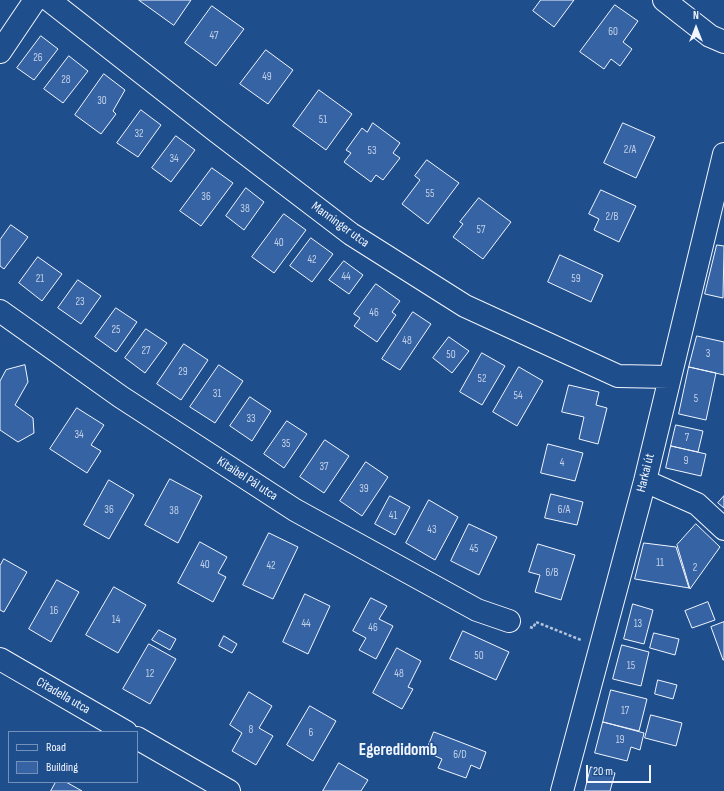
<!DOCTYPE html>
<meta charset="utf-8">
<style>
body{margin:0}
#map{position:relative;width:724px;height:791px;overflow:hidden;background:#1f4e8c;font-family:"Sofia Sans Condensed",sans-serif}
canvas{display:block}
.legend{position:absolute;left:8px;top:731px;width:130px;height:52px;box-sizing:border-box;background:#1f4e8c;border:1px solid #7391ba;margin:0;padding:5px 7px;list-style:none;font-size:12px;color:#f2f6ff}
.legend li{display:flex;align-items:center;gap:8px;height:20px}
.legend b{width:20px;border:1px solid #7391ba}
.north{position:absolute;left:676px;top:8px;width:40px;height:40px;-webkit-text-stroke:3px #1f4e8c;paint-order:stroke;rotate:0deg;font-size:11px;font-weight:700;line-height:16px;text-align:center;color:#f2f6ff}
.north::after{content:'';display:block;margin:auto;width:14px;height:18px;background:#f2f6ff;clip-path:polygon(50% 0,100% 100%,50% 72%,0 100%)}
.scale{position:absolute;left:586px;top:765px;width:65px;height:18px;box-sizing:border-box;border:2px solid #f2f6ff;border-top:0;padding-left:5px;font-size:12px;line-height:14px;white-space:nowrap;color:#f2f6ff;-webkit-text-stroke:3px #1f4e8c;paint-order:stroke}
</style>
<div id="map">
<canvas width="724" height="791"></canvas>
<ul class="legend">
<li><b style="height:5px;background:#1f4e8c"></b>Road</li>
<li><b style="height:11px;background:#3563a3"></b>Building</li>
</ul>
<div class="north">N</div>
<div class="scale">20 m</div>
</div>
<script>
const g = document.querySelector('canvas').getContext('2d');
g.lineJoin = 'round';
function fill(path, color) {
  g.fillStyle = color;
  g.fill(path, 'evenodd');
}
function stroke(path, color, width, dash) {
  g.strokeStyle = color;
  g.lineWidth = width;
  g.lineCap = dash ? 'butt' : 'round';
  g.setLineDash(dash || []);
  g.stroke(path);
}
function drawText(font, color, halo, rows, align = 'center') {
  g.font = font + ' "Sofia Sans Condensed",sans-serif';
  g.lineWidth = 3;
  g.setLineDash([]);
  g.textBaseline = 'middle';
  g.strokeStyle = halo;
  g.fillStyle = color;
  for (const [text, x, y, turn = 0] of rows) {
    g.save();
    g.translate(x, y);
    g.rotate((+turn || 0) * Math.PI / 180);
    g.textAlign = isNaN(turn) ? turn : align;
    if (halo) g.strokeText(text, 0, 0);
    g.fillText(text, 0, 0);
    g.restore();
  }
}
const building = new Path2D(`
 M139,0h52l-17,25z
 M541,0h33l-20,27 -21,-16z
 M615,5l23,16 -15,21 9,7 -12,17 -9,-7 -7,10 -24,-17z
 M212,6l32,23 -28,37 -31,-23z
 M41,36l17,13 -24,31 -17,-12z
 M266,50l27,20 -25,34 -28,-20z
 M69,56l19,15 -25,32 -19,-14z
 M104,74l21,16 -12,21 3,3 -15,20 -26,-19z
 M319,90l33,24 -26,36 -33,-24z
 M141,110l20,15 -23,32 -21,-14z
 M373,123l27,20 -7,10 7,5 -17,22 -7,-5 -5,7 -27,-20 7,-9 -5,-3 16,-22 5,4z
 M623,123l32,14 -19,41 -32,-15z
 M176,136l19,14 -24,32 -19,-14z
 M427,160l32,23 -31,41 -26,-20 18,-24 -5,-4z
 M212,168l21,15 -32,43 -21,-15z
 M246,188l18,14 -20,28 -18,-14z
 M601,190l35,16 -17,36 -25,-12 5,-11 -10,-5z
 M479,198l32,24 -28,37 -30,-22 10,-13 -3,-2z
 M284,214l22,16 -32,43 -22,-16z
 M11,225l17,12 -24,32 -4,-3v-26z
 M311,238l22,16 -21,28 -22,-16z
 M717,245l7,1 -1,52 -18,-4z
 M560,255l43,20 -12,27 -43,-20z
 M38,257l24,17 -20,27 -23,-18z
 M344,261l19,14 -14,19 -20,-14z
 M78,280l23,16 -20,28 -23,-16z
 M376,284l24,17 -8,11 4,3 -19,27 -23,-16 6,-8 -6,-4z
 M116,308l21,14 -21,30 -21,-15z
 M413,312l18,12 -31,46 -18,-11z
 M146,329l21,14 -22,30 -20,-15z
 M697,336l27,6v33l-35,-8z
 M449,337l20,14 -17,22 -19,-15z
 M184,344l24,16 -27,40 -24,-16z
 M482,353l23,13 -23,39 -22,-13z
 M25,365l3,17 -13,23 18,13 1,15 -16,9 -18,-12v-49l6,-11z
 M219,365l24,16 -28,42 -25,-16z
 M519,367l24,14 -26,45 -24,-14z
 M689,367l27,6 -10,47 -27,-6z
 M569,385l30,7 -3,13 11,3 -9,36 -19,-5 5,-22 -22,-5z
 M250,397l21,14 -19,30 -22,-15z
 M77,408l27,17 -13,20 10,6 -14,22 -37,-24z
 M287,421l20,13 -23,34 -20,-14z
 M676,425l27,6 -5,21 -27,-6z
 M325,440l24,16 -25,37 -24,-16z
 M548,444l35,9 -8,28 -34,-8z
 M671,446l35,8 -5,22 -35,-8z
 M366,462l22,15 -26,39 -22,-15z
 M170,479l32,17 -24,47 -33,-18z
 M109,480l25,15 -25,44 -25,-14z
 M551,494l32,8 -6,23 -32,-7z
 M390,496l20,11 -15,28 -20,-11z
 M724,496v12l-6,-5z
 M429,500l29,17 -23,43 -29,-17z
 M469,524l28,13 -18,38 -28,-14z
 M696,524l24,23 -30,42 -13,-44z
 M269,533l29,14 -25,52 -30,-14z
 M200,542l27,15 -9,16 8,4 -13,25 -35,-19z
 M644,543l32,4 13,41 -54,-9z
 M538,544l37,11 -14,45 -26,-8 5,-17 -11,-3z
 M4,559l23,13 -23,40 -4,-2v-44z
 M57,580l22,12 -28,50 -22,-13z
 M114,587l32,18 -28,48 -32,-18z
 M305,594l25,12 -22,48 -25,-12z
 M371,598l16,8 -8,13 14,7 -17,33 -17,-9 7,-12 -13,-7z
 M708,602l7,18 -23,8 -7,-17z
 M633,604l20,6 -9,34 -20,-5z
 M724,622v38h-1l-12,-33z
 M159,630l17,9 -6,11 -18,-10z
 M463,631l46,21 -13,28 -46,-21z
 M654,633l25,6 -4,16 -25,-7z
 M224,636l13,8 -5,9 -13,-7z
 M149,644l27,15 -26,45 -27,-15z
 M622,645l27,7 -8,34 -28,-7z
 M397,648l24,13 -13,26 5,2 -11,20 -29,-16z
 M658,680l19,5 -4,14 -18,-5z
 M611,690l36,9 -8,32 -36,-9z
 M249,692l23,14 -13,22 14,8 -17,29 -24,-14 10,-18 -12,-8z
 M310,706l26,15 -23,40 -26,-16z
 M651,715l31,8 -6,23 -31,-8z
 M603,722l41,11 -4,17 -9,-3 -4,14 -32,-8z
 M434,732l52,20 -6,17 -9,-4 -5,13 -28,-10 4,-9 -16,-7z
 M339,763l29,17 -7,11h-38z
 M591,767l24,6 -5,18h-25z
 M56,782h10l16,9h-31z`);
fill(building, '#3563a3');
stroke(building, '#f2f6ff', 1);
const minor = new Path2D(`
 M49,0l167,131 135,103 114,72 153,70 51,1
 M664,0l46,36 14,6
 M0,52l35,-52
 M0,311l121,86 174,113 182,100 32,11
 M645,481l52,23 27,25
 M0,659l126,73
 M137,738l92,53
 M562,791l83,-310 79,-327`);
stroke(minor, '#f2f6ff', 24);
stroke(new Path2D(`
 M530,627l3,1 3,-6 45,18`), '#b3c4dc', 2.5, [3, 2]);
stroke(minor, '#1f4e8c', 22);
drawText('11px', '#c3d1e8', null, [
 ["60",613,32],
 ["47",214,36],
 ["26",38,58],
 ["49",267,77],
 ["28",66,80],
 ["30",102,101],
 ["51",323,120],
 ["32",139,134],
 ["2/A",630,150],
 ["53",372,151],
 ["34",174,159],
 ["55",430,194],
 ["36",206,197],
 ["38",245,209],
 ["2/B",612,217],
 ["57",481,230],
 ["40",279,243],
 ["42",312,260],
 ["44",346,277],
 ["21",40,279],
 ["59",576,279],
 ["23",80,302],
 ["46",374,313],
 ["25",116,330],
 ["48",407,341],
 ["27",146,351],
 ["3",708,354],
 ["50",451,355],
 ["29",183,372],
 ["52",482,379],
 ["31",217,394],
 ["54",518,396],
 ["5",696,399],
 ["33",251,419],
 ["34",79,435],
 ["7",687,438],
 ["35",286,444],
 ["9",686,461],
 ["4",562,463],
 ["37",324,467],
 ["39",364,489],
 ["36",109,510],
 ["6/A",564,510],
 ["38",174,511],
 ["41",393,516],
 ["43",432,530],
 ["45",474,549],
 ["11",660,563],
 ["40",205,565],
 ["42",271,566],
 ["2",695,568],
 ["6/B",552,573],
 ["16",54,611],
 ["14",116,620],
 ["44",306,624],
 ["13",638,624],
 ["46",373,628],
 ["50",479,656],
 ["15",631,666],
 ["12",150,674],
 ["48",399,674],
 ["17",625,711],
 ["8",251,730],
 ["6",311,733],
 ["19",620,740],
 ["6/D",460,755]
]);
drawText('13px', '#f2f6ff', '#1f4e8c', [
 ["Manninger utca",340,225,36],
 ["Harkai út",646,473,-76],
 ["Kitaibel Pál utca",247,479,33],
 ["Citadella utca",63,696,30]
]);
drawText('bold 17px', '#f2f6ff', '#1f4e8c', [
 ["Egeredidomb",398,751]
]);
</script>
